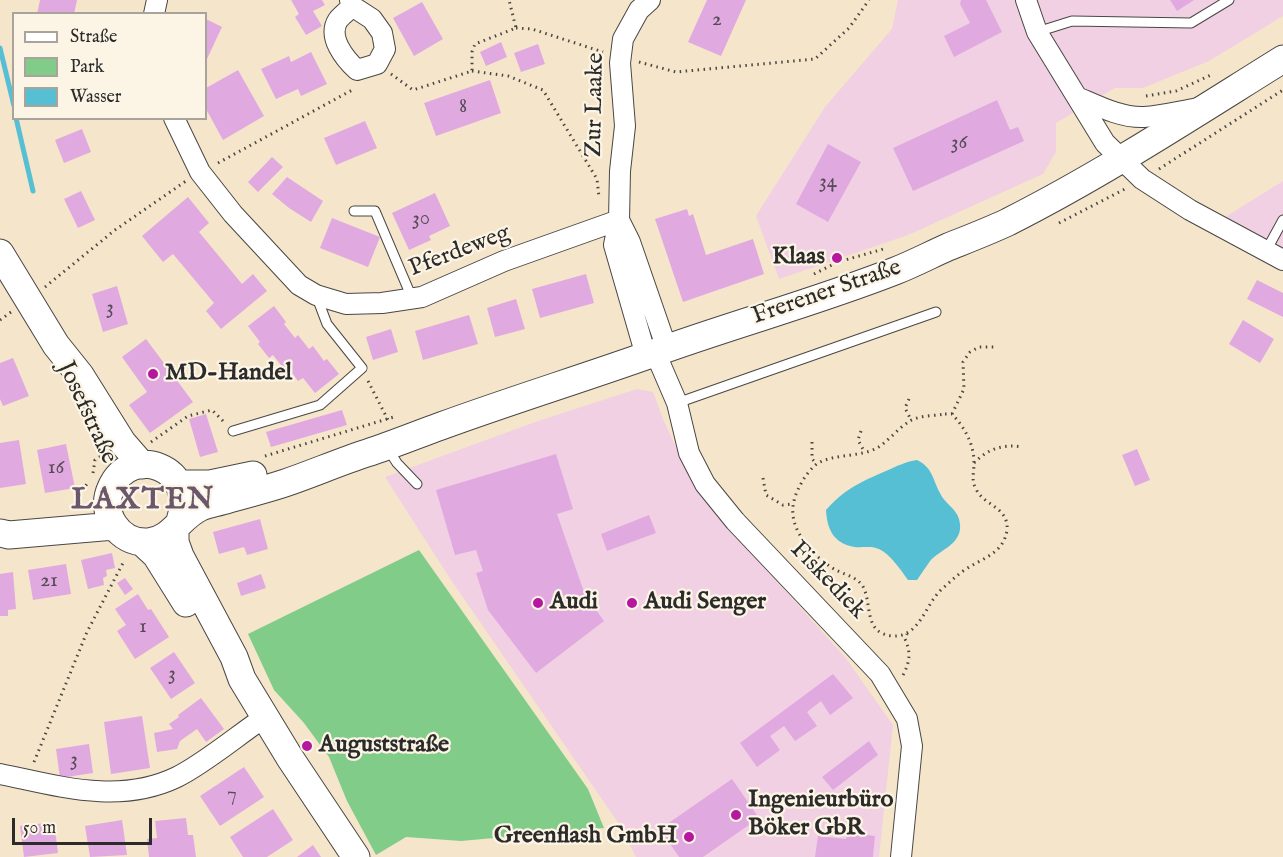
<!DOCTYPE html>
<meta charset="utf-8">
<style>
body{margin:0}
#map{position:relative;width:1283px;height:857px;overflow:hidden;background:#f5e5cb;font-family:"IM FELL English",serif}
canvas{display:block}
.legend{position:absolute;left:12px;top:12px;width:195px;height:108px;box-sizing:border-box;background:#fcf5e5;border:2px solid #a8a49b;margin:0;padding:8px 10px;list-style:none;font-size:18px;color:#2b2b2b}
.legend li{display:flex;align-items:center;gap:12px;height:30px}
.legend b{width:30px;border:2px solid #a8a49b}
.scale{position:absolute;left:12px;top:818px;width:140px;height:27px;box-sizing:border-box;border:3px solid #2b2b2b;border-top:0;padding-left:8px;font-size:18px;line-height:21px;white-space:nowrap;color:#2b2b2b;-webkit-text-stroke:4px #fcf5e5;paint-order:stroke}
</style>
<div id="map">
<canvas width="1283" height="857"></canvas>
<ul class="legend">
<li><b style="height:8px;background:#fff"></b>Straße</li>
<li><b style="height:16px;background:#82cc89"></b>Park</li>
<li><b style="height:16px;background:#56bfd3"></b>Wasser</li>
</ul>
<div class="scale">50 m</div>
</div>
<script>
const g = document.querySelector('canvas').getContext('2d');
g.lineJoin = 'round';
function fill(path, color) {
  g.fillStyle = color;
  g.fill(path, 'evenodd');
}
function stroke(path, color, width, dash) {
  g.strokeStyle = color;
  g.lineWidth = width;
  g.lineCap = dash ? 'butt' : 'round';
  g.setLineDash(dash || []);
  g.stroke(path);
}
function drawText(font, color, halo, rows, align = 'center') {
  g.font = font + ' "IM FELL English",serif';
  g.lineWidth = 4.5;
  g.setLineDash([]);
  g.textBaseline = 'middle';
  g.strokeStyle = halo;
  g.fillStyle = color;
  for (const [text, x, y, turn = 0] of rows) {
    g.save();
    g.translate(x, y);
    g.rotate((+turn || 0) * Math.PI / 180);
    g.textAlign = isNaN(turn) ? turn : align;
    if (halo) g.strokeText(text, 0, 0);
    g.fillText(text, 0, 0);
    g.restore();
  }
}
fill(new Path2D(`
 M898,0h385v16l-74,45 -66,27h-28l-59,35v29l-13,22 -135,61 -129,44 -23,-63 69,-109 67,-78z
 M1283,181v72l-61,-34z
 M637,389l16,3 10,27 26,56 29,41 127,141 48,68 -14,132h-243l-17,-33 -168,-244 -66,-103 153,-56z`), '#f1d0e3');
fill(new Path2D(`
 M419,550l169,239 16,39 -143,13 -55,-4 -30,18 -29,-54 -18,-44 -25,-34 -30,-33 -26,-56z`), '#82cc89');
fill(new Path2D(`
 M917,460c16,8 15,18 23,33 4,10 16,15 19,26 6,22 -13,28 -26,39 -3,2 -12,17 -16,22h-9c-8,-11 -17,-25 -29,-31 -10,-4 -20,0 -29,-3 -18,-5 -23,-19 -24,-36 19,-21 34,-28 60,-39 11,-5 19,-9 31,-11z`), '#56bfd3');
stroke(new Path2D(`
 M0,48l14,58
 M16,118l17,73`), '#56bfd3', 5);
fill(new Path2D(`
 M40,0h37l-3,14h-37z
 M291,0h31l3,5 -12,6 9,15 -16,9 -11,-18 4,-3z
 M707,0h39l-25,56 -33,-14z
 M961,0h25l16,32 -48,25 -10,-21 26,-13 -10,-19z
 M1170,0h24l-17,11z
 M422,2l21,37 -29,17 -21,-38z
 M206,19l16,8 -16,34z
 M501,42l6,15 -21,9 -6,-14z
 M538,44l7,20 -24,8 -7,-19z
 M311,52l16,32 -26,12 -3,-7 -22,10 -15,-30 28,-13 2,6z
 M238,70l26,46 -41,24 -17,-31v-21z
 M490,80l11,33 -65,23 -12,-33z
 M997,100l13,30 8,-3 6,14 -111,50 -20,-43z
 M365,121l12,27 -41,17 -12,-27z
 M82,129l9,23 -27,11 -9,-23z
 M828,144l33,18 -33,60 -32,-18z
 M272,157l11,10 -25,25 -10,-10z
 M287,177l36,24 -12,21 -22,-14 -17,-14z
 M81,191l14,29 -17,8 -14,-29z
 M435,193l15,33 -21,10 2,4 -22,10 -17,-37z
 M188,197l21,26 -10,9 43,52 11,-10 14,17 -46,38 -15,-18 8,-8 -41,-49 -10,8 -21,-26z
 M687,209l2,7 4,-2 13,41 47,-16 11,35 -81,28 -28,-83z
 M332,218l48,19 -12,30 -48,-19z
 M586,274l8,29 -54,15 -8,-29z
 M1257,280l26,13v24l-36,-18z
 M117,286l11,38 -25,8 -11,-38z
 M516,299l9,30 -30,8 -8,-29z
 M274,306l12,16 -2,2 11,14 3,-3 11,14 4,-3 11,15 3,-2 12,15 -24,19 -12,-15 -5,3 -11,-15 -3,3 -11,-14 -4,3 -11,-14 2,-2 -12,-16z
 M469,315l9,29 -55,16 -8,-29z
 M1243,320l31,19 -14,24 -31,-19z
 M391,329l7,23 -25,8 -7,-23z
 M146,339l47,63 -43,31 -21,-28 18,-13 -25,-35z
 M13,358l16,38 -26,10 -3,-7v-36z
 M342,410l5,15 -76,22 -5,-15z
 M206,414l12,38 -18,5 -11,-38z
 M19,440l7,44 -26,4v-45z
 M66,444l9,44 -30,5 -8,-43z
 M1137,449l13,31 -15,6 -13,-31z
 M556,454l17,55 -16,5 28,81 19,26 -68,52 -48,-63 -12,-37 7,-2 -7,-21 -21,5 -19,-65z
 M649,515l7,18 -49,18 -6,-17z
 M260,519l8,30 -21,6 -3,-8 -25,7 -6,-22z
 M112,553l3,15 -9,2 1,6 -4,2 1,7 -16,4 -7,-29z
 M66,564l5,30 -38,6 -5,-30z
 M13,572l3,37 -8,1v6h-8v-42z
 M261,574l5,14 -25,8 -4,-13z
 M125,578l8,11 -8,6 -8,-12z
 M138,594l10,16 3,-1 18,28 -34,22 -18,-28 9,-6 -11,-16z
 M174,652l21,31 -24,16 -21,-31z
 M833,674l20,24 -23,17 -9,-14 -14,11 10,14 -22,15 -11,-15 -14,10 10,14 -23,17 -17,-24z
 M201,698l23,31 -18,13 -9,-13 -17,12 -3,8 -20,3 -3,-19 19,-4 -4,-5 10,-7 -1,-2z
 M142,716l8,52 -39,6 -7,-52z
 M869,741l9,14 -45,35 -11,-13z
 M89,744l4,29 -33,5 -4,-29z
 M244,767l20,30 -44,29 -20,-30z
 M732,779l27,39 -56,39h-24l-19,-28z
 M273,809l20,31 -26,17h-24l-13,-20z
 M186,818l2,17h5l3,22h-47l-2,-18 10,-1 -2,-17z
 M122,820l5,35 -37,2 -5,-31z
 M54,822l4,31 -34,4 -4,-31z
 M847,832l28,4 -2,21h-58l3,-21 28,3z
 M313,845l8,12h-24z`), '#e0aae1');
const lane = new Path2D(`
 M1037,32l35,-11 119,2 38,-23
 M354,211h21l37,87
 M1266,251l17,-31
 M677,403l259,-91
 M233,431l87,-26 42,-37 -35,-44 -11,-29
 M388,449l9,14 20,21`);
const street = new Path2D(`
 M350,0l2,6 20,13 10,14 3,16 -8,15 -20,6c-12,-11 -30,-33 -19,-50 4,-5 10,-9 14,-14
 M1026,0l11,32 68,111 37,36 48,31 93,50
 M154,14l3,-14
 M1077,97c21,9 44,21 67,20 18,-1 37,-6 55,-9
 M174,118l26,54 33,42 66,71 17,10 30,9 36,-1 40,-6 82,-36 115,-41
 M619,220l11,22 37,107
 M655,352l22,51 12,50 16,31 30,37 145,153 27,45 5,27 -11,111
 M646,356l-32,-111 5,-25 1,-49 5,-45 -5,-63 3,-24 16,-29 11,-10
 M0,774c59,12 119,31 177,3 28,-14 61,-42 88,-60`);
const secondary = new Path2D(`
 M0,253l56,92 24,30 42,67 20,23
 M180,484h30l43,-9
 M180,521c19,-54 -50,-78 -69,-33 -12,25 8,56 37,54 24,-2 32,-26 53,-35 6,-3 14,-4 21,-6 21,-6 42,-11 63,-18 27,-9 54,-21 82,-30 25,-8 49,-18 74,-27 71,-26 143,-48 213,-73 80,-29 162,-51 241,-82 18,-7 35,-16 53,-24 20,-8 41,-16 60,-25 95,-48 185,-107 275,-163
 M175,529v13l5,14 54,101 8,22 48,79 66,99
 M0,533l9,2 105,-9
 M142,542l14,13 30,48`);
stroke(lane, '#494743', 11);
stroke(street, '#494743', 22);
stroke(secondary, '#494743', 29);
stroke(new Path2D(`
 M516,28l16,1 71,23
 M639,62l37,10 139,-13 34,-31 20,-28
 M472,71l36,5 35,14 54,89 2,18
 M391,74l22,16 59,-19v-19l3,-8 41,-16 -7,-28
 M1146,96l30,-5 37,-17
 M218,163l136,-74
 M1159,169l124,-79
 M1059,223l66,-34
 M814,274l24,-12 49,-14
 M45,287l70,-57 71,-49
 M0,320l11,-8
 M368,381l20,39
 M909,399l-4,9 6,12
 M945,414h7c13,14 22,30 22,49 0,10 -3,17 2,26 8,17 33,18 31,41 -3,23 -24,28 -41,39 -9,6 -16,13 -24,20 -17,15 -22,49 -50,47 -30,-3 -19,-35 -30,-51 -9,-11 -20,-10 -31,-18 -9,-6 -20,-15 -26,-24 -16,-23 -16,-39 -2,-63 4,-6 9,-13 15,-17 17,-9 40,-6 57,-14 11,-5 23,-21 35,-28 10,-6 24,-5 35,-7z
 M952,414l12,-25 -1,-27 7,-10 9,-5h16
 M861,431l-3,9 6,11
 M151,442l37,-26 24,-6 11,11
 M812,442v17l5,5
 M265,456l132,-40
 M974,463c15,-15 29,-19 49,-16
 M93,473l2,-13 9,-6
 M763,478l3,17 17,10 9,-1
 M80,508c-2,-11 1,-16 7,-24
 M903,675c7,-13 8,-23 2,-36l2,-5
 M34,762l53,-130 37,-71`), '#494743', 3, [1.5, 4.5]);
stroke(lane, '#fff', 9);
stroke(street, '#fff', 20);
stroke(secondary, '#fff', 27);
for (const [x, y, r, color] of [
 [837,258,6,"#b5179e"],
 [153,374,6,"#b5179e"],
 [538,603,6,"#b5179e"],
 [632,603,6,"#b5179e"],
 [307,746,6,"#b5179e"],
 [736,815,6,"#b5179e"],
 [689,837,6,"#b5179e"]
]) {
  const dot = new Path2D();
  dot.arc(x, y, r, 0, 2 * Math.PI);
  g.fillStyle = color;
  g.fill(dot);
  stroke(dot, '#fcf5e5', 2);
}
drawText('21px', '#584b58', null, [
 ["2",717,21],
 ["8",463,108],
 ["36",959,144],
 ["34",828,183],
 ["30",421,220],
 ["3",110,309],
 ["16",56,469],
 ["21",49,582],
 ["1",143,628],
 ["3",172,675],
 ["3",74,761],
 ["7",232,796]
]);
drawText('24px', '#2b2b2b', '#fcf5e5', [
 ["Zur Laake",596,105,-89],
 ["Pferdeweg",460,252,-21],
 ["Frerener Straße",827,293,-19],
 ["Josefstraße",86,413,65],
 ["Fiskediek",827,581,46]
]);
drawText('bold 24px', '#2b2b2b', '#fcf5e5', [
 ["Klaas",825,258,"right"],
 ["MD-Handel",165,374],
 ["Audi",550,603],
 ["Audi Senger",644,603],
 ["Auguststraße",319,746],
 ["Ingenieurbüro",748,801],
 ["Böker GbR",748,829],
 ["Greenflash GmbH",677,837,"right"]
], 'left');
g.letterSpacing = '1.5px';
drawText('bold 30px', '#6a576b', '#fcf5e5', [
 ["LAXTEN",143,502]
]);
g.letterSpacing = '0px';
</script>
